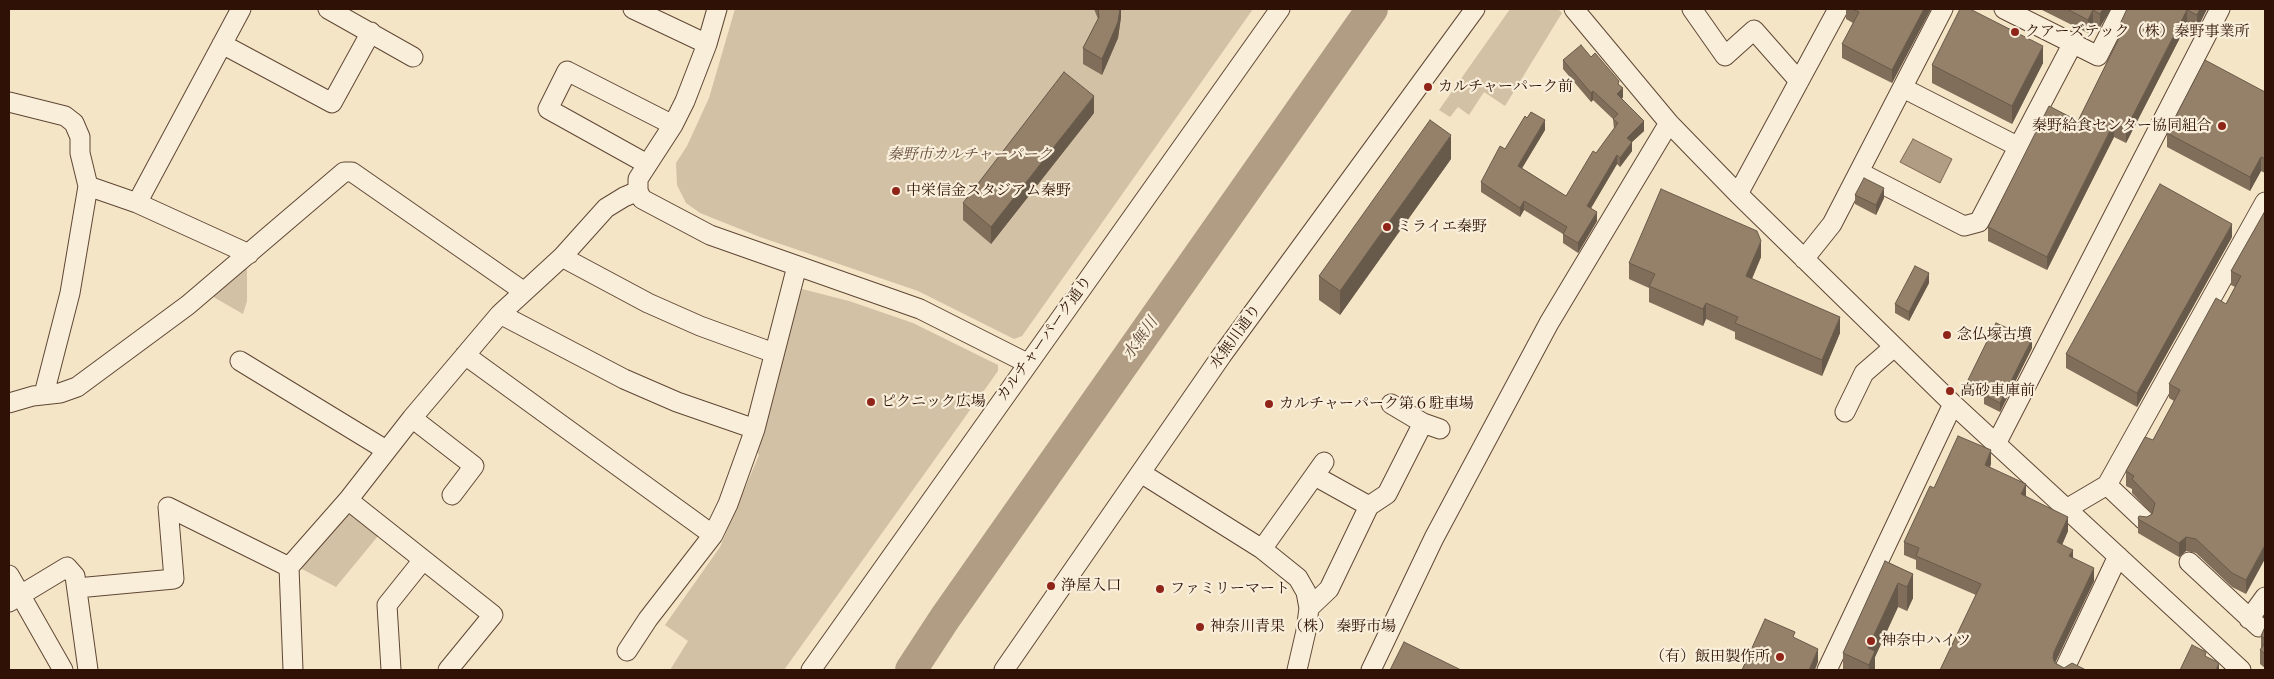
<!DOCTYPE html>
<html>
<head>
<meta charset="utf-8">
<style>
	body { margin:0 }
	#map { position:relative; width:2274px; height:679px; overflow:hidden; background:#f4e5c6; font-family:"Libre Bodoni",serif }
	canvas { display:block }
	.frame { position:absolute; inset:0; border:10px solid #2f1205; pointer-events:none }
</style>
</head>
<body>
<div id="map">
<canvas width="2274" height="679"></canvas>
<div class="frame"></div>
</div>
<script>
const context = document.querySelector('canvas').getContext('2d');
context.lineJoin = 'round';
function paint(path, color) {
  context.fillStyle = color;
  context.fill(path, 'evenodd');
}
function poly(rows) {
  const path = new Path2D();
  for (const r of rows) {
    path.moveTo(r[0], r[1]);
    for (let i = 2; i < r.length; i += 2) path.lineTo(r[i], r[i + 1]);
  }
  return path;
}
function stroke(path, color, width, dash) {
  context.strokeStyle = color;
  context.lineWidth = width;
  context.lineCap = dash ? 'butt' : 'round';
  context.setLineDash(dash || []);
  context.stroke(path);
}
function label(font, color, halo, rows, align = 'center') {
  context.font = font + ' "Libre Bodoni","Noto Serif JP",serif';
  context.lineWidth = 4.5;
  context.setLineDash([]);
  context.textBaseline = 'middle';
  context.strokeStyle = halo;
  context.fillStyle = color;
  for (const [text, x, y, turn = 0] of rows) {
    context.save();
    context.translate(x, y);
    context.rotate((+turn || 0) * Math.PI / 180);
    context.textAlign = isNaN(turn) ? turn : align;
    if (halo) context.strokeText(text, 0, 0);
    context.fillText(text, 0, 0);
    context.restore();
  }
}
paint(poly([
	[735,9,1253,9,1022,336,1014,339,918,291,760,237,700,213,686,203,677,185,676,163,687,146,709,98],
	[1510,9,1558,9,1562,13,1505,106,1484,92,1469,115,1458,107,1450,117,1439,110],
	[247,266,247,301,243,314,210,295],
	[802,289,849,301,913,323,998,365,998,371,784,670,670,670,688,641,665,625,720,547,759,455,756,451,799,294,801,294],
	[343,515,351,515,378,536,336,587,300,568]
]), '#d3c1a5');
const water = poly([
	[1913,139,1952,159,1940,183,1900,162,1913,139]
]);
paint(water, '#b19d84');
stroke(water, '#7d6551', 1);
stroke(poly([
	[911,670,945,618,1372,9]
]), '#b19d84', 32);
const minor = poly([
	[328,9,413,57],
	[633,9,707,44],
	[717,9,707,44,685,101,673,125,638,179,638,191,642,199,710,235,920,309,1027,363],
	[1574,9,1669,123,1738,194,1953,404,2241,670],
	[1692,9,1725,56,1754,30,1799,81],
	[2004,9,2098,56,2122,9],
	[222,44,332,103,371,32],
	[1903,88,2019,147],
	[9,102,65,116,74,123,80,137,80,153,88,186,70,293,44,394],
	[647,164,548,109,567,71,673,125],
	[1859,172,1964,226,1979,222,2073,43],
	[88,186,137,203,249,254],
	[1738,194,1838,9],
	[137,203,241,9],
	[562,257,648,303,700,326,774,353],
	[1804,259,1832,224,1943,9],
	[500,314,624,379,677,402,755,429],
	[465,355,713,535,728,504,755,429,797,266],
	[240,361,386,450],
	[9,403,33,396,60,393,77,387,188,305,344,172,352,172,523,291],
	[1391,404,1423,423,1440,429],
	[1845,412,1864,373,1894,347],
	[412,418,474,466,452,495],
	[1996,444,2220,9],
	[1141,473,1262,549,1298,578,1306,592,1309,608,1306,631,1297,670],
	[1315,476,1369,506],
	[2107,485,2265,202],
	[348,500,493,615,448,670],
	[2068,508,2107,485,2144,520],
	[1262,549,1324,462],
	[2189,562,2259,627],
	[9,575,63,670],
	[77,588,174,579,168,507,289,567],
	[9,602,67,567,75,576,88,670],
	[1309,608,1329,589,1369,506,1387,494,1423,423],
	[2249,619,2265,597],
	[627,651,648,619,713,535],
	[293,670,289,567,348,500,412,418,500,314,562,257,606,208,624,197,638,191],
	[391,670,387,605,423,560],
	[811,670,1280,9],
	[1004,670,1222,355,1475,9],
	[1371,670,1434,538,1549,323,1669,123],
	[1827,670,1953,404],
	[2064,670,2118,556]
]);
stroke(minor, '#604735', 21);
stroke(minor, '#f8eeda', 19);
paint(poly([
	[1094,9,1121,9,1121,17,1118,38,1102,75,1083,64,1083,48,1098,19],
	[1846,9,1931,9,1892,83,1842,58,1842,44,1853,23,1846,19],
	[2040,9,2111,9,2100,27,2093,24,2088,33],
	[2127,9,2207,9,2197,29,2187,24,2126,143,2114,137,2047,270,1988,241,1988,227,2078,121,2120,36,2120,24],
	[1591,57,1619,85,1623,97,1622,99,1644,131,1632,142,1632,151,1620,167,1617,164,1591,208,1597,221,1578,253,1563,243,1563,234,1524,210,1520,217,1481,192,1481,182,1505,149,1545,130,1522,168,1566,196,1614,129,1613,119,1593,100,1591,102,1563,69,1563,60],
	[2043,63,2012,124,1932,83,1932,65],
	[2265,92,2265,173,2261,171,2250,191,2167,147,2167,133],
	[1094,113,991,244,963,220,963,203],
	[1451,159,1340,315,1319,300,1319,276],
	[1855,195,1884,198,1876,215,1855,204],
	[2265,211,2246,594,2232,587,2196,553,2186,551,2179,557,2138,533,2138,519,2147,517,2152,514,2132,493,2132,489,2126,486,2126,471,2153,440,2174,401,2169,398,2169,384,2226,304,2235,287,2231,285,2231,271],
	[2232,237,2137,407,2066,368,2066,354],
	[1761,257,1752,279,1840,333,1822,376,1735,339,1735,332,1706,319,1703,326,1649,302,1649,288,1629,279,1629,263],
	[1929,283,1909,321,1895,313,1895,304],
	[2032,348,2000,412,1984,404,1984,397,1968,389,1968,380],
	[1991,464,1990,467,2068,531,2062,545,2094,581,2055,663,2064,668,2086,670,1940,670,1976,595,1916,569,1916,560,1904,555,1904,542,1934,488],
	[1885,561,1913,574,1913,598,1907,611,1898,607,1875,657,1875,670,1843,670,1843,653],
	[2265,627,2265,668,2260,664,2260,650,2261,648,2261,636]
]), '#806e5a');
paint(poly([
	[1120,9,1121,9,1121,17,1118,38,1102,75,1102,59],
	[1924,9,1931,9,1892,83,1892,70],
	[2103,9,2111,9,2100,27,2100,14],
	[2200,9,2207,9,2197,29,2197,15],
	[2093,10,2093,24,2088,33,2088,20],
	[2187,10,2187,24,2126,143,2126,129],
	[2043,46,2043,63,2012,124,2012,106],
	[1623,88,1623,97,1617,103,1617,94],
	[1593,91,1593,100,1591,102,1591,93],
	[1094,96,1094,113,991,244,991,227],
	[1545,120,1545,130,1518,175,1518,166],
	[1644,121,1644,131,1632,142,1632,151,1620,167,1620,158,1627,138],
	[2114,123,2114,137,2047,270,2047,257],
	[1451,135,1451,159,1340,315,1340,291],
	[1617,155,1617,164,1587,215,1587,206],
	[2261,157,2261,171,2250,191,2250,177],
	[1884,188,1884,198,1876,215,1876,205],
	[1524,201,1524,210,1520,217,1520,208],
	[1597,212,1597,221,1578,253,1578,243],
	[2232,224,2232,237,2137,407,2137,393],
	[1761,241,1761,257,1746,292,1746,276],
	[1929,273,1929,283,1909,321,1909,312],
	[1706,303,1706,319,1703,326,1703,309],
	[1840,317,1840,333,1822,376,1822,360],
	[2032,339,2032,348,2000,412,2000,403],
	[1991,450,1991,464,1985,478,1985,465],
	[2026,484,2026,498,2021,494],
	[2068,517,2068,531,2057,556,2057,542],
	[2186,537,2186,551,2179,557,2179,543],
	[2265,545,2265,559,2246,594,2246,580],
	[2073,550,2073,563,2069,556],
	[2094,568,2094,581,2054,665,2053,658,2054,652],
	[1913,574,1913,598,1907,611,1907,587],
	[1898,583,1898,607,1875,657,1875,670,1869,670,1868,648],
	[1818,649,1818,662,1815,670,1809,670],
	[2219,663,2219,670,2216,670]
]), '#685a4a');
const building = poly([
	[1098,9,1120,9,1118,22,1102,59,1083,48,1099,17,1098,9],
	[1852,9,1924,9,1892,70,1842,44,1859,12,1852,9],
	[1960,9,1970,9,2043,46,2012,106,1932,65,1960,9],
	[2067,9,2103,9,2100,14,2093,10,2088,20,2067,9],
	[2127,9,2200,9,2197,15,2187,10,2126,129,2114,123,2047,257,1988,227,2049,106,2078,121,2125,26,2120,24,2127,9],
	[1581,45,1591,57,1595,53,1619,81,1618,84,1623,88,1617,94,1644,121,1627,138,1632,142,1620,158,1617,155,1587,206,1597,212,1578,243,1563,234,1567,227,1524,201,1520,208,1481,182,1500,146,1505,149,1525,116,1527,118,1531,112,1545,120,1518,166,1566,196,1593,151,1596,153,1618,123,1613,119,1618,114,1593,91,1591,93,1563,60,1581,45],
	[2205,60,2265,92,2265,159,2261,157,2250,177,2167,133,2205,60],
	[1064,72,1094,96,991,227,963,203,1064,72],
	[1430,120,1451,135,1340,291,1319,276,1430,120],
	[1864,178,1884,188,1876,205,1855,195,1864,178],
	[2160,184,2232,224,2137,393,2066,354,2160,184],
	[1661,189,1757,231,1761,241,1746,276,1840,317,1822,360,1735,323,1738,317,1706,303,1703,309,1649,286,1655,274,1629,263,1661,189],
	[2265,211,2265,545,2246,580,2232,573,2196,539,2186,537,2179,543,2138,519,2139,516,2147,517,2152,514,2155,503,2132,479,2134,476,2126,471,2145,437,2153,440,2180,390,2169,384,2216,298,2226,304,2241,276,2231,271,2265,211],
	[1915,266,1929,273,1909,312,1895,304,1915,266],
	[1996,323,2032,339,2000,403,1984,395,1987,389,1968,380,1996,323],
	[1958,436,1991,450,1985,465,2026,484,2021,494,2068,517,2057,542,2073,550,2069,556,2094,568,2054,652,2053,658,2055,663,2064,668,2072,663,2086,670,1940,670,1981,584,1916,556,1919,548,1904,542,1930,486,1934,488,1958,436],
	[1885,561,1913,574,1907,587,1898,583,1868,648,1875,651,1869,665,1843,653,1885,561],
	[1765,619,1795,632,1793,637,1818,649,1809,670,1742,670,1765,619],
	[2265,627,2265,639,2261,636,2265,627],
	[1404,642,1461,670,1390,670,1404,642],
	[2265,643,2265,654,2260,650,2265,643],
	[2192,645,2206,652,2205,656,2219,663,2216,670,2180,670,2192,645]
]);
paint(building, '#958069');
stroke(building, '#685a4a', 1);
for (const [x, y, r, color] of [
	[2015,32,5,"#8f2418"],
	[1428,87,5,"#8f2418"],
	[2222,126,5,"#8f2418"],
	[896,191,5,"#8f2418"],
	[1387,227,5,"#8f2418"],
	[1947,335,5,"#8f2418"],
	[1950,391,5,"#8f2418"],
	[871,402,5,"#8f2418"],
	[1269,404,5,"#8f2418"],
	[1051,586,5,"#8f2418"],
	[1160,589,5,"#8f2418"],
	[1200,627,5,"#8f2418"],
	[1871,641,5,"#8f2418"],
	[1780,657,5,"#8f2418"]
]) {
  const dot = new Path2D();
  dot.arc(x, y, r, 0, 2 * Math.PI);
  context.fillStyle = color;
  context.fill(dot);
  stroke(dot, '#f8eeda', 2);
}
label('15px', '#2f1205', '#f8eeda', [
	["クアーズテック（株）秦野事業所",2025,32],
	["カルチャーパーク前",1438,87],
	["秦野給食センター協同組合",2212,126,"right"],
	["中栄信金スタジアム秦野",906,191],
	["ミライエ秦野",1397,227],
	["念仏塚古墳",1957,335],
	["高砂車庫前",1960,391],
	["ピクニック広場",881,402],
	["カルチャーパーク第６駐車場",1279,404],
	["浄屋入口",1061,586],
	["ファミリーマート",1170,589],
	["神奈川青果 （株） 秦野市場",1210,627],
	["神奈中ハイツ",1881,641],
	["（有）飯田製作所",1770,657,"right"]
], 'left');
label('italic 15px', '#684f3d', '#f8eeda', [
	["秦野市カルチャーパーク",970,155]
]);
label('15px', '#2f1205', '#f8eeda', [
	["水無川通り",1236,337,-54],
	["カルチャーパーク通り",1045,339,-54]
]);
label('italic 16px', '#634a38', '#f8eeda', [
	["水無川",1141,339,-55]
]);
</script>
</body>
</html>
